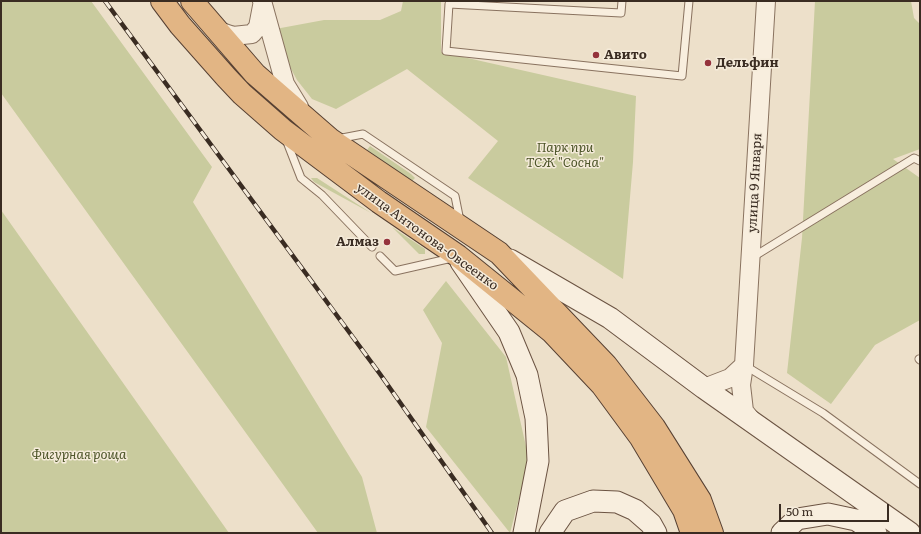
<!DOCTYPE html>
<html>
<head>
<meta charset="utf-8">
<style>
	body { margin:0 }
	#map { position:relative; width:921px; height:534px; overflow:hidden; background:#ede0ca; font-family:Literata,serif }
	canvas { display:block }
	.frame { position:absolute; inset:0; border:2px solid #3a2c22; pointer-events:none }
	.scale { position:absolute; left:779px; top:504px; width:110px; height:18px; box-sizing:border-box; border:2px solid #3a2c22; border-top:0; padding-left:5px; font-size:12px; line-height:14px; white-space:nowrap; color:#3a2c22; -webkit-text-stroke:3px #f5ebda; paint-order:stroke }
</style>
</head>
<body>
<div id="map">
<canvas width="921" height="534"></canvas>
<div class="frame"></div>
<div class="scale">50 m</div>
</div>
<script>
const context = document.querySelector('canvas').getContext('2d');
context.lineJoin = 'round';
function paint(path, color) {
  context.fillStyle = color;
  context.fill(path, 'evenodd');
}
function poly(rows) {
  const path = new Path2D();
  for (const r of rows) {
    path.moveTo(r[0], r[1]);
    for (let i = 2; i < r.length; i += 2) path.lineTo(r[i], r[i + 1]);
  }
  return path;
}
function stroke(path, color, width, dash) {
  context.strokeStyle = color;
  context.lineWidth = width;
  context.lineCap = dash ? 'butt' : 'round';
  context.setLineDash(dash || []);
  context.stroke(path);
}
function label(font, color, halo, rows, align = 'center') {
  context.font = font + ' Literata,serif';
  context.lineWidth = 3;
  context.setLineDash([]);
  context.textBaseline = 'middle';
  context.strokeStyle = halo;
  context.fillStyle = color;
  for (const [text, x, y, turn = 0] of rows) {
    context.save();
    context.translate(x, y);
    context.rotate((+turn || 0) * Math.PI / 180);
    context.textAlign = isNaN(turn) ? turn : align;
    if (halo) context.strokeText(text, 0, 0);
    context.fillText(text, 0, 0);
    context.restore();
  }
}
paint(poly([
	[1,1,91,1,212,167,193,202,362,477,377,533,318,533,1,93],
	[403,1,441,1,441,52,636,96,633,162,623,279,468,178,498,141,407,69,336,109,312,99,297,80,270,30,324,20,380,20,401,11],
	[815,1,911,1,914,18,920,24,920,149,893,159,920,178,920,320,875,345,831,404,787,373,802,238],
	[370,146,411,174,415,178,412,181,367,150],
	[311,178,317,178,371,213,314,182],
	[1,210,229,533,1,533],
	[392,227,425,249,425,254,419,254],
	[446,281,506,357,529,460,510,533,426,427,442,343,423,310]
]), '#c9cb9e');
const service = poly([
	[622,1,621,13,449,4,446,51,682,76,689,1],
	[337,139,363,134,455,196,460,221],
	[287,142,301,178,322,195,372,247],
	[380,256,395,271,452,258],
	[753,257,914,158,920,161],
	[919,359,920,360],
	[744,365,823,413,920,484]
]);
const tertiary = poly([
	[262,1,285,84,299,107],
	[216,30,233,36,252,34,258,27,262,6],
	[704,388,730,378,744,365],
	[753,422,744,411,741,385,744,365,766,1]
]);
const secondary = poly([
	[510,260,610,318,704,388,910,533],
	[461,262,509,332,527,375,536,418,538,461,524,533],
	[550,533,565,511,593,501,617,502,635,510,651,524,656,533],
	[782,533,797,519,828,514,856,520,876,533]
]);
const trunk = poly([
	[162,1,180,25,226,77,242,94,283,130,379,202,458,256,552,332,602,385,641,438,684,510,692,533],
	[192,1,255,74,331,140,499,253,606,365,654,427,700,500,712,533]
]);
stroke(service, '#89725f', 9);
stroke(tertiary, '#89725f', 20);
stroke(secondary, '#6b5342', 23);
stroke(trunk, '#574133', 24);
stroke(service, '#f8eede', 7);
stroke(tertiary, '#f8eede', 18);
stroke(secondary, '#f8eede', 21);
stroke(trunk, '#e2b584', 22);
const rail = poly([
	[105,1,380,374,492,533]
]);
stroke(rail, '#3a2c22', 4.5);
stroke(rail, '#f5ebda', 3, [9]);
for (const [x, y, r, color] of [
	[596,55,4,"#95333c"],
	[708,63,4,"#95333c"],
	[387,242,4,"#95333c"]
]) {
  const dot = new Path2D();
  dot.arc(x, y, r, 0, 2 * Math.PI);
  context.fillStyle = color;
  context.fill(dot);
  stroke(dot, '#f5ebda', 1.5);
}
label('bold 13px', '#3a2c22', '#f5ebda', [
	["Авито",604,55],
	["Дельфин",716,63],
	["Алмаз",379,242,"right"]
], 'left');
label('italic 13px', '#4e562a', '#f5ebda', [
	["Парк при",565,148],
	["ТСЖ \"Сосна\"",565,163],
	["Фигурная роща",79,455]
]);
label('13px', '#3a2c22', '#f5ebda', [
	["улица 9 Января",755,183,-87],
	["улица Антонова-Овсеенко",427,237,36]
]);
</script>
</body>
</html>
